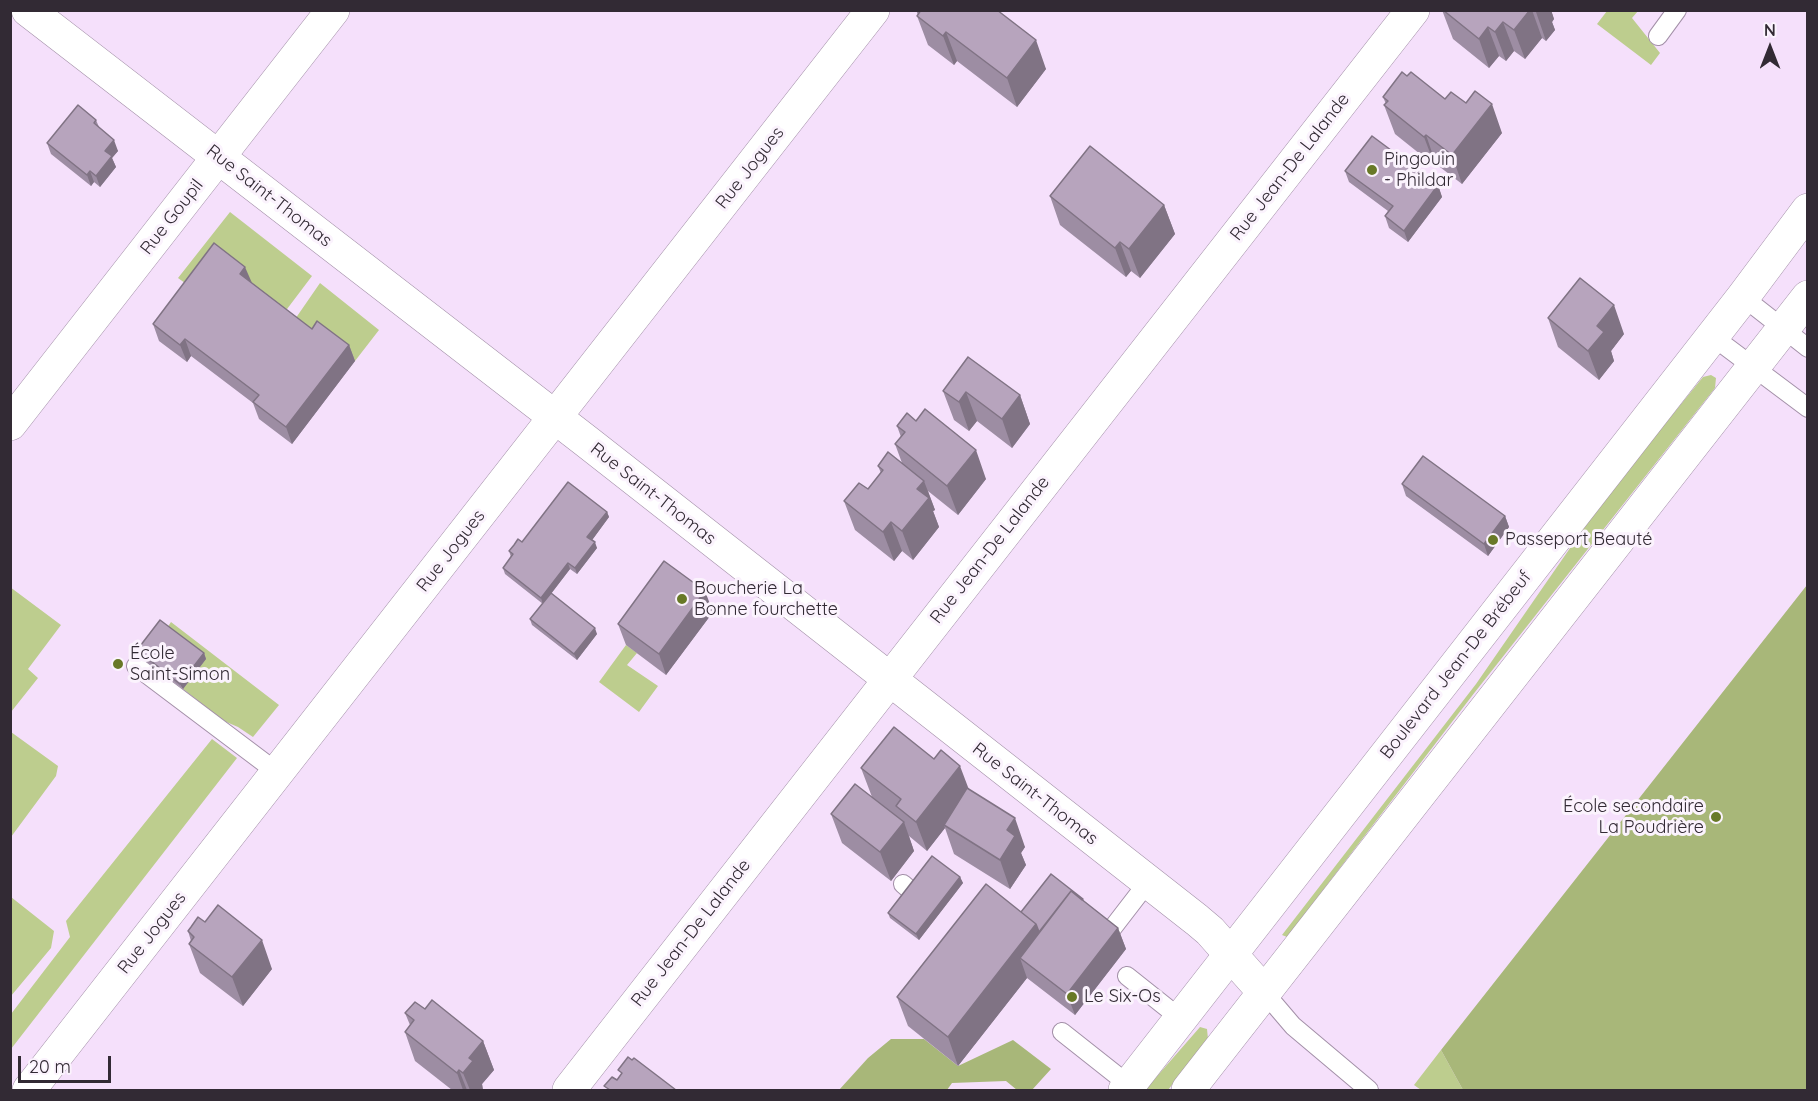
<!DOCTYPE html>
<html>
<head>
<meta charset="utf-8">
<style>
	body { margin:0 }
	#map { position:relative; width:1818px; height:1101px; overflow:hidden; background:#f5e0fb; font-family:Quicksand,sans-serif }
	canvas { display:block }
	.frame { position:absolute; inset:0; border:12px solid #322a34; pointer-events:none }
	.north { position:absolute; left:1740px; top:18px; width:60px; height:60px; -webkit-text-stroke:4px #fbf3fd; paint-order:stroke; rotate:0deg; font-size:16px; font-weight:700; line-height:24px; text-align:center; color:#322a34 }
	.north::after { content:''; display:block; margin:auto; width:21px; height:27px; background:#322a34; clip-path:polygon(50% 0,100% 100%,50% 72%,0 100%) }
	.scale { position:absolute; left:18px; top:1056px; width:93px; height:27px; box-sizing:border-box; border:3px solid #322a34; border-top:0; padding-left:8px; font-size:18px; line-height:21px; white-space:nowrap; color:#322a34; -webkit-text-stroke:4px #fbf3fd; paint-order:stroke }
</style>
</head>
<body>
<div id="map">
<canvas width="1818" height="1101"></canvas>
<div class="frame"></div>
<div class="north">N</div>
<div class="scale">20 m</div>
</div>
<script>
const context = document.querySelector('canvas').getContext('2d');
context.lineJoin = 'round';
function paint(path, color) {
  context.fillStyle = color;
  context.fill(path, 'evenodd');
}
function poly(rows) {
  const path = new Path2D();
  for (const r of rows) {
    path.moveTo(r[0], r[1]);
    for (let i = 2; i < r.length; i += 2) path.lineTo(r[i], r[i + 1]);
  }
  return path;
}
function stroke(path, color, width, dash) {
  context.strokeStyle = color;
  context.lineWidth = width;
  context.lineCap = dash ? 'butt' : 'round';
  context.setLineDash(dash || []);
  context.stroke(path);
}
function label(font, color, halo, rows, align = 'center') {
  context.font = font + ' Quicksand,sans-serif';
  context.lineWidth = 6;
  context.setLineDash([]);
  context.textBaseline = 'middle';
  context.strokeStyle = halo;
  context.fillStyle = color;
  for (const [text, x, y, turn = 0] of rows) {
    context.save();
    context.translate(x, y);
    context.rotate((+turn || 0) * Math.PI / 180);
    context.textAlign = isNaN(turn) ? turn : align;
    if (halo) context.strokeText(text, 0, 0);
    context.fillText(text, 0, 0);
    context.restore();
  }
}
paint(poly([
	[1607,11,1638,11,1632,18,1660,53,1651,65,1597,24],
	[230,212,312,276,281,317,196,291,178,278],
	[320,283,379,330,355,361,291,325],
	[1711,375,1716,378,1715,388,1475,692,1287,937,1282,935,1476,684,1604,499,1703,377],
	[10,587,61,625,28,669,38,678,11,712],
	[171,622,279,705,253,737,238,727,224,721,183,689,167,628],
	[626,645,637,653,627,665,658,686,639,712,599,682],
	[11,732,58,766,56,776,11,837],
	[212,739,237,758,11,1049,11,1014,70,937,66,921],
	[11,897,54,931,51,948,11,996],
	[1200,1027,1207,1029,1208,1039,1168,1090,1145,1090],
	[1441,1050,1463,1090,1421,1090,1414,1085]
]), '#bdcd8e');
paint(poly([
	[1807,585,1807,1090,1463,1090,1441,1050],
	[891,1039,924,1039,958,1066,1013,1040,1051,1069,1032,1090,1017,1090,1006,1081,952,1083,947,1090,839,1090,868,1058]
]), '#a8b779');
const service = poly([
	[1658,36,1677,10],
	[1743,297,1808,348],
	[1712,336,1808,408],
	[136,666,278,773],
	[903,884,911,891],
	[1111,930,1148,882],
	[1127,976,1181,1019],
	[1264,992,1293,1026,1369,1090],
	[1062,1032,1129,1085]
]);
const minor = poly([
	[28,10,586,441,1197,920,1210,931,1264,992],
	[10,424,333,10],
	[29,1090,873,10],
	[569,1090,1413,10]
]);
const secondary = poly([
	[1125,1090,1743,297,1808,210],
	[1188,1090,1808,297]
]);
stroke(service, '#a390a8', 20);
stroke(minor, '#a390a8', 34);
stroke(secondary, '#a390a8', 34);
stroke(service, '#fff', 18);
stroke(minor, '#fff', 33);
stroke(secondary, '#fff', 33);
paint(poly([
	[916,10,997,10,1046,69,1017,107,957,61,954,65,928,45,917,16,918,15],
	[1442,10,1551,10,1554,19,1552,22,1555,30,1546,41,1542,38,1525,59,1514,51,1506,61,1499,56,1489,68,1453,39],
	[1407,76,1502,133,1462,184,1436,164,1435,166,1395,134,1384,105,1386,104,1383,97],
	[96,120,99,127,118,151,112,158,116,167,100,187,94,182,91,186,51,154,47,143],
	[1345,171,1438,185,1442,197,1408,242,1389,228,1385,216,1388,211,1349,182],
	[1050,196,1164,205,1175,234,1140,278,1131,271,1126,277,1060,225],
	[252,283,312,329,349,345,355,361,292,444,259,419,253,403,191,356,187,362,159,341,153,324],
	[1548,318,1624,334,1611,351,1614,361,1599,380,1558,347],
	[943,391,1020,395,1030,424,1012,448,977,421,969,431,954,420],
	[897,426,986,479,958,515,928,491,935,510,933,511,939,527,913,560,902,551,894,561,855,530,844,501,868,489,881,473,878,466,902,463,895,444,901,437],
	[1402,484,1505,516,1509,527,1488,556,1406,496],
	[607,512,609,517,592,540,597,548,577,574,570,569,551,594,597,634,577,660,532,625,530,619,543,604,505,574,503,568,511,557,509,551],
	[713,612,666,675,626,645,618,624],
	[137,650,204,653,206,659,183,689,139,656],
	[861,768,969,789,1025,847,1021,853,1026,865,1010,889,954,854,945,828,927,851,909,836,914,851,891,881,842,843,831,814,872,797],
	[960,877,963,883,919,940,890,918,888,913],
	[1083,899,1084,901,1118,928,1126,949,1075,1015,1027,978,958,1066,908,1026,897,997,1021,912],
	[188,931,272,969,243,1006,200,973,189,944,191,941],
	[405,1013,483,1041,494,1070,482,1084,483,1090,452,1090,415,1061,405,1032,410,1025]
]), '#9d8da3');
paint(poly([
	[1530,10,1532,10,1542,38,1525,59,1514,30],
	[1537,10,1551,10,1554,19,1552,22,1555,30,1546,41,1536,12],
	[1503,22,1514,51,1506,61,1495,32],
	[1488,27,1499,56,1489,68,1479,39],
	[946,32,957,61,954,65,943,36],
	[1036,40,1046,69,1017,107,1007,78],
	[1492,104,1502,133,1462,184,1452,155],
	[1426,135,1436,164,1435,166,1424,137],
	[114,140,118,151,112,158,116,167,100,187,96,176,105,151],
	[90,171,94,182,91,186,87,175],
	[1438,185,1442,197,1408,242,1404,231],
	[1164,205,1175,234,1140,278,1129,249],
	[1120,242,1131,271,1126,277,1115,248],
	[245,267,252,283,240,274],
	[1614,305,1624,334,1611,351,1614,361,1599,380,1588,351,1597,326],
	[185,339,191,356,187,362,180,345],
	[349,345,355,361,292,444,286,427],
	[966,392,977,421,969,431,959,402],
	[1020,395,1030,424,1012,448,1002,419],
	[976,450,986,479,958,515,947,486],
	[924,481,935,510,933,511,939,527,913,560,902,531,917,489],
	[607,512,609,517,590,543,587,537],
	[1505,516,1509,527,1488,556,1484,544],
	[891,522,902,551,894,561,883,532],
	[595,542,597,548,577,574,575,568],
	[568,563,570,569,543,604,541,598],
	[705,591,713,612,666,675,659,654],
	[595,628,597,634,577,660,574,654],
	[204,653,206,659,183,689,180,684],
	[960,766,971,795,944,825,945,828,927,851,916,822],
	[1015,818,1025,847,1021,853,1026,865,1010,889,1000,860,1007,830],
	[904,822,914,851,891,881,880,852],
	[960,877,963,883,919,940,916,934],
	[1036,924,1047,953,1020,958,1027,978,958,1066,948,1037],
	[1118,928,1126,949,1075,1015,1067,994],
	[262,940,272,969,243,1006,232,977],
	[483,1041,494,1070,482,1084,483,1090,470,1090,463,1073,469,1058],
	[459,1070,467,1090,463,1090,457,1073]
]), '#807384');
const building = poly([
	[921,10,997,10,1036,40,1007,78,946,32,943,36,917,16,921,10],
	[1443,10,1530,10,1514,30,1503,22,1495,32,1488,27,1479,39,1443,10],
	[1402,72,1407,76,1411,72,1445,99,1451,92,1466,103,1475,91,1492,104,1452,155,1426,135,1424,137,1384,105,1388,101,1383,97,1402,72],
	[78,105,96,120,94,123,114,140,105,151,112,156,96,176,90,171,87,175,47,143,78,105],
	[1372,136,1438,185,1404,231,1385,216,1393,206,1345,171,1372,136],
	[1090,146,1164,205,1129,249,1120,242,1115,248,1050,196,1090,146],
	[214,243,245,267,240,274,312,329,317,321,349,345,286,427,253,402,259,395,185,339,180,345,153,324,214,243],
	[1580,278,1614,305,1597,326,1604,332,1588,351,1548,318,1580,278],
	[968,357,1020,395,1002,419,966,392,959,402,943,391,968,357],
	[925,409,976,450,947,486,895,444,905,432,897,426,907,413,916,421,925,409],
	[888,452,924,481,917,489,929,498,902,531,891,522,883,532,844,501,859,483,868,489,883,470,878,466,888,452],
	[1423,456,1505,516,1484,544,1402,484,1423,456],
	[568,482,607,512,587,537,595,542,575,568,568,563,541,598,503,568,513,554,509,551,514,545,518,539,522,542,568,482],
	[664,561,705,591,659,654,618,624,664,561],
	[551,593,595,628,574,654,530,619,551,593],
	[160,620,204,653,180,684,137,650,160,620],
	[894,727,934,759,941,750,960,766,916,822,896,806,901,799,861,768,894,727],
	[855,784,904,822,880,852,831,814,855,784],
	[967,788,1015,818,1007,830,1015,836,1000,860,944,825,967,788],
	[932,856,960,877,916,934,888,913,932,856],
	[1051,874,1083,899,1082,900,1071,891,1039,932,1036,924,1021,912,1051,874],
	[986,884,1036,924,948,1037,897,997,986,884],
	[1071,891,1118,928,1067,994,1020,958,1071,891],
	[218,905,262,940,232,977,189,944,194,937,188,931,191,927,198,917,205,922,218,905],
	[432,1000,483,1041,469,1058,473,1061,463,1073,459,1070,457,1073,405,1032,414,1020,405,1013,415,1002,425,1009,432,1000],
	[628,1057,632,1060,634,1058,676,1090,610,1090,604,1086,612,1077,617,1080,622,1073,618,1070,628,1057]
]);
paint(building, '#b7a4bd');
stroke(building, '#807384', 1.5);
for (const [x, y, r, color] of [
	[1372,170,6,"#687927"],
	[1493,540,6,"#687927"],
	[682,599,6,"#687927"],
	[118,664,6,"#687927"],
	[1716,817,6,"#687927"],
	[1072,997,6,"#687927"]
]) {
  const dot = new Path2D();
  dot.arc(x, y, r, 0, 2 * Math.PI);
  context.fillStyle = color;
  context.fill(dot);
  stroke(dot, '#fbf3fd', 2);
}
label('18px', '#322a34', '#fbf3fd', [
	["Pingouin",1384,160],
	["- Phildar",1384,181],
	["Passeport Beauté",1505,540],
	["Boucherie La",694,589],
	["Bonne fourchette",694,610],
	["École",130,654],
	["Saint-Simon",130,675],
	["École secondaire",1704,807,"right"],
	["La Poudrière",1704,828,"right"],
	["Le Six-Os",1084,997]
], 'left');
label('18px', '#322a34', '#fbf3fd', [
	["Rue Jean-De Lalande",1290,167,-52],
	["Rue Jogues",750,168,-52],
	["Rue Saint-Thomas",269,196,38],
	["Rue Goupil",172,217,-52],
	["Rue Saint-Thomas",653,494,38],
	["Rue Jean-De Lalande",990,550,-52],
	["Rue Jogues",451,551,-52],
	["Boulevard Jean-De Brébeuf",1456,665,-52],
	["Rue Saint-Thomas",1035,794,38],
	["Rue Jogues",152,933,-52],
	["Rue Jean-De Lalande",691,933,-52]
]);
</script>
</body>
</html>
